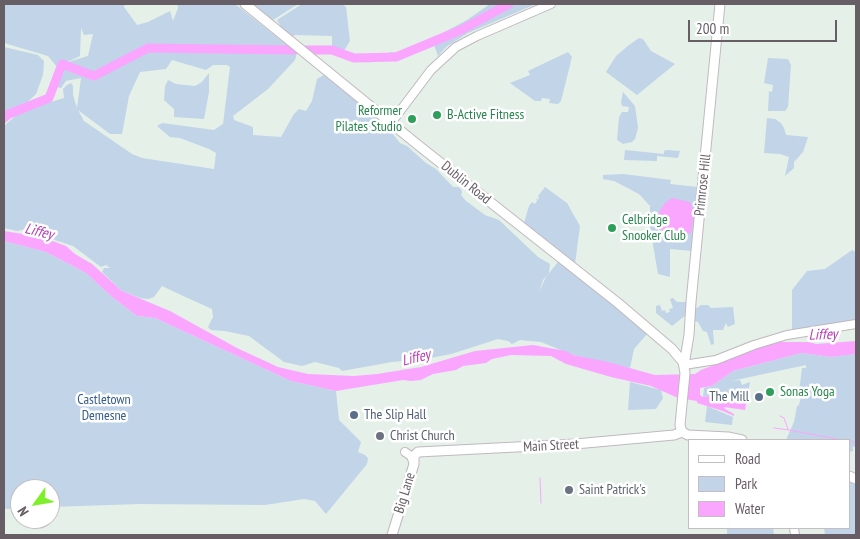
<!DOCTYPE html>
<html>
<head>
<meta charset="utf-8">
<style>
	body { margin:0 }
	#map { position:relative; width:860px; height:539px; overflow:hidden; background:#e5f0e8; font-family:"PT Sans Narrow",sans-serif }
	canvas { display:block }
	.frame { position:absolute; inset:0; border:5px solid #665d65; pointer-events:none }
	.legend { position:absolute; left:688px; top:439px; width:162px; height:90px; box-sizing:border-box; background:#fff; border:1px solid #c2bec1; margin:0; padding:6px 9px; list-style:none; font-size:15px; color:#665d65 }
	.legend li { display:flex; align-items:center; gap:10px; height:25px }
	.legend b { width:25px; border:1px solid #c2bec1 }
	.north { position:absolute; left:10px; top:479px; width:50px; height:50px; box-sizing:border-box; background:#fff; border:1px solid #c2bec1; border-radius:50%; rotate:238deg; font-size:14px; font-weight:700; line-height:20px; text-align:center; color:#665d65 }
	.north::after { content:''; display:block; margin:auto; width:18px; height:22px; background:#7df02b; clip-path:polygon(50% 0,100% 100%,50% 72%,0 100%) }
	.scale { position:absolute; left:688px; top:20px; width:149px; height:22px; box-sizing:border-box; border:2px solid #665d65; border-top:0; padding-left:6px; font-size:15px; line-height:18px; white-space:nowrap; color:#665d65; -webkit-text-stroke:4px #fff; paint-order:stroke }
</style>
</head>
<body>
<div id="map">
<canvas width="860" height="539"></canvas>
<div class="frame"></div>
<ul class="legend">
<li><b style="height:6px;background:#fff"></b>Road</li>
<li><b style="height:14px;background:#c1d4e8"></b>Park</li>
<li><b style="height:14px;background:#faa6ff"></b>Water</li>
</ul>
<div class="north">N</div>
<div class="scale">200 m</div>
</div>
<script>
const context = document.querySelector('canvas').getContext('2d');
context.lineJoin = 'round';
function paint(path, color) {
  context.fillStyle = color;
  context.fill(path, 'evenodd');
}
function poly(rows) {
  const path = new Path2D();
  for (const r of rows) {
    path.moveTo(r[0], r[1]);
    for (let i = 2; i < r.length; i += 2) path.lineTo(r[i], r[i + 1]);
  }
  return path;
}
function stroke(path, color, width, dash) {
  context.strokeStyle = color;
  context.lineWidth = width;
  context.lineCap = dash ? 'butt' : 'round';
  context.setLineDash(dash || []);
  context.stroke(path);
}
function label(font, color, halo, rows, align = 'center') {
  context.font = font + ' "PT Sans Narrow",sans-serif';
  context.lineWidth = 5;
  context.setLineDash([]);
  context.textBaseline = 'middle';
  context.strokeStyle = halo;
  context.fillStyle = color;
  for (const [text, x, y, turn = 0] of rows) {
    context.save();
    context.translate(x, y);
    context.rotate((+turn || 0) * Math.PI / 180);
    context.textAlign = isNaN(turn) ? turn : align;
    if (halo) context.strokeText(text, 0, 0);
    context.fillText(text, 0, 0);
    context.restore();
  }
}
paint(poly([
	[4,4,125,4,124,7,137,25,148,22,170,11,173,21,178,8,177,4,235,4,297,53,295,60,268,89,233,116,234,120,253,127,253,135,281,137,294,114,299,109,306,111,312,101,317,79,324,75,385,124,400,143,407,146,426,163,436,169,453,187,458,187,461,189,462,192,461,195,466,201,485,215,499,220,538,257,550,264,549,273,543,280,539,292,546,277,558,262,614,304,648,333,634,349,630,368,573,355,541,342,520,340,512,344,508,341,498,339,451,354,425,359,392,362,342,371,339,368,315,362,302,366,284,362,249,336,225,331,211,330,208,327,213,317,212,309,181,295,162,286,154,297,148,299,140,298,122,291,102,272,104,268,110,268,106,265,101,267,73,246,55,240,34,230,26,229,17,231,4,228,4,126,22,110,39,102,51,102,64,98,63,89,67,85,71,83,73,86,73,95,77,108,81,78,66,81,61,88,57,87,58,69,71,61,88,56,93,34,84,35,81,28,80,56,57,67,48,56,4,43],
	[172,60,206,70,213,65,227,65,230,67,223,124,214,130,162,123,157,126,170,137,180,138,209,149,216,153,214,169,142,158,132,154,84,121,78,110,110,134,122,134,129,96,140,72,166,69],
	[252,4,298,4,273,20],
	[302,4,343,4,346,7,350,41,342,54,332,51,332,36,295,35,292,37,281,27,277,20],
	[490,4,536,4,468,33,446,47,438,56,434,45,411,54,366,63,390,52,398,53,426,42,467,20],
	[639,38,643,39,651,51,675,64,637,95,606,72,616,56,629,45],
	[4,47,38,55,44,61,43,75,36,94,4,124],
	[568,52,572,57,561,101,558,104,549,103,550,99,542,98,541,101,535,101,510,83,530,75,528,71],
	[768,58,788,59,791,65,788,107,785,111,768,111,769,91,772,92,773,85,764,83],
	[209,73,209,92,204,119,174,117,174,109,164,100,165,86,168,80,176,84,195,86,202,82],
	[623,92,635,106,638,128,635,139,632,142,623,144,617,140,619,117,622,112,628,112,629,107,622,106,621,102],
	[767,118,775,119,781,123,784,128,786,135,808,137,803,152,794,162,794,168,785,176,789,157,780,154,764,153],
	[625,150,664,154,664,151,667,150,680,151,678,158,657,156,657,161,624,160],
	[623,174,671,180,670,184,698,187,692,251,670,249,670,277,658,274,650,227,650,206,639,194,614,181,603,179,603,175],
	[545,187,567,203,580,226,575,264,524,223,529,206,532,202,535,204,537,201,536,198,538,200,539,197,538,196],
	[4,241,46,252,86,273,112,297,137,316,155,318,291,381,336,391,339,420,361,442,358,452,365,455,368,458,367,464,326,514,315,501,304,499,265,505,140,504,50,507,50,489,20,489,20,509,4,509],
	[852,250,856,252,856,321,792,332,792,290,807,271,825,269],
	[673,298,677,302,687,302,686,315,672,326,656,313,656,306,660,305,662,311,665,310,666,313,670,312,669,309,673,308,670,299],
	[701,305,708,305,711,308,733,307,735,324,728,327,726,323,723,330,713,330,714,344,711,345,707,332,703,331,698,322,692,320,693,308,697,308],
	[801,353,832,357,856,354,856,448,853,446,853,451,849,452,849,440,786,440,794,422,797,406,799,405,802,393,799,392,802,368,806,368,806,365,731,381,740,380,742,385,750,382,747,398,726,400,710,396,703,397,704,388,712,386,733,371],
	[630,382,661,390,663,398,656,409,628,410],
	[707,406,733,417,732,425,705,422],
	[849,480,856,483,856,535,825,535,824,528,849,528],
	[727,528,773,528,774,535,727,535]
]), '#c1d4e8');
paint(poly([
	[672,198,690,202,694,211,691,233,671,237,661,234,659,212,665,203],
	[4,231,42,237,66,246,75,254,92,264,122,291,170,311,237,348,278,367,308,374,354,376,377,374,421,367,475,351,533,345,566,351,573,355,608,362,655,375,695,374,701,370,764,346,777,342,809,342,816,344,856,341,856,354,832,357,801,353,733,371,712,386,700,388,700,395,703,397,710,396,726,400,747,398,745,410,724,407,725,409,734,414,734,416,723,411,697,403,697,401,678,398,651,386,611,377,566,364,551,356,511,355,492,359,486,363,463,366,456,370,433,374,421,380,411,381,403,380,336,391,291,381,155,318,137,316,112,297,86,273,46,252,4,241]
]), '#faa6ff');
stroke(poly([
	[780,416,784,418,788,429],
	[774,428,789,430,842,440],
	[849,441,856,443],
	[540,478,541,503]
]), '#faa6ff', 1);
stroke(poly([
	[306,50,332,50,354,58,396,57,461,30,509,4],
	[4,118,9,114,49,98,62,64,94,76,148,48,294,50]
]), '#faa6ff', 9);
const tertiary = poly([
	[391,123,431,70,456,47,477,36,551,4],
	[684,365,716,360,754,345,787,335,856,324],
	[405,452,411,456,414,464],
	[794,528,795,535]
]);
const secondary = poly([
	[245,4,418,145,618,303,672,349,683,362,685,373,680,425,682,432],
	[684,365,689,335,691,302,720,4],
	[682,432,688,435,728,437,742,440],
	[849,476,856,479],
	[392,535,414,464,414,456,418,452,575,444,674,435,682,432]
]);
stroke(tertiary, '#bfb7be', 10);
stroke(secondary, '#c1b8c0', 11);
stroke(tertiary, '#fff', 8);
stroke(secondary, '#fff', 9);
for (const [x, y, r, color] of [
	[437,115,5,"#2e9e5b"],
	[412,119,5,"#2e9e5b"],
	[612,228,5,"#2e9e5b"],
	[770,392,5,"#2e9e5b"],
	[759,397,5,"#5c6f8a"],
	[354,415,5,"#5c6f8a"],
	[380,436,5,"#6b7280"],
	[569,490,5,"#6b7280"]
]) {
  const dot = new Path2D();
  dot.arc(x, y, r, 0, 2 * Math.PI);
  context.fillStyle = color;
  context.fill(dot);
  stroke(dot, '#fff', 2);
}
label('14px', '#27864d', '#fff', [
	["Reformer",402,111,"right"],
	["Pilates Studio",402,127,"right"],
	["B-Active Fitness",447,115],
	["Celbridge",622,220],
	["Snooker Club",622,236],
	["Sonas Yoga",780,392]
], 'left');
label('14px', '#665d65', '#fff', [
	["Dublin Road",466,183,39],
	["Primrose Hill",703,185,-84],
	["Main Street",551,446,-3],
	["Big Lane",405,493,-73]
]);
label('14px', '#4e5e75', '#fff', [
	["The Mill",749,397],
	["The Slip Hall",364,415,"left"]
], 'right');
label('14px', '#345c8e', '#fff', [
	["Castletown",104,400],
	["Demesne",104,416]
]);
label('14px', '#5b616d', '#fff', [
	["Christ Church",390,436],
	["Saint Patrick's",579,490]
], 'left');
label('italic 15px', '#b63eb3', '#fff', [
	["Liffey",39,232,14],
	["Liffey",823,335,-2],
	["Liffey",416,358,-14]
]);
</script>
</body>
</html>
